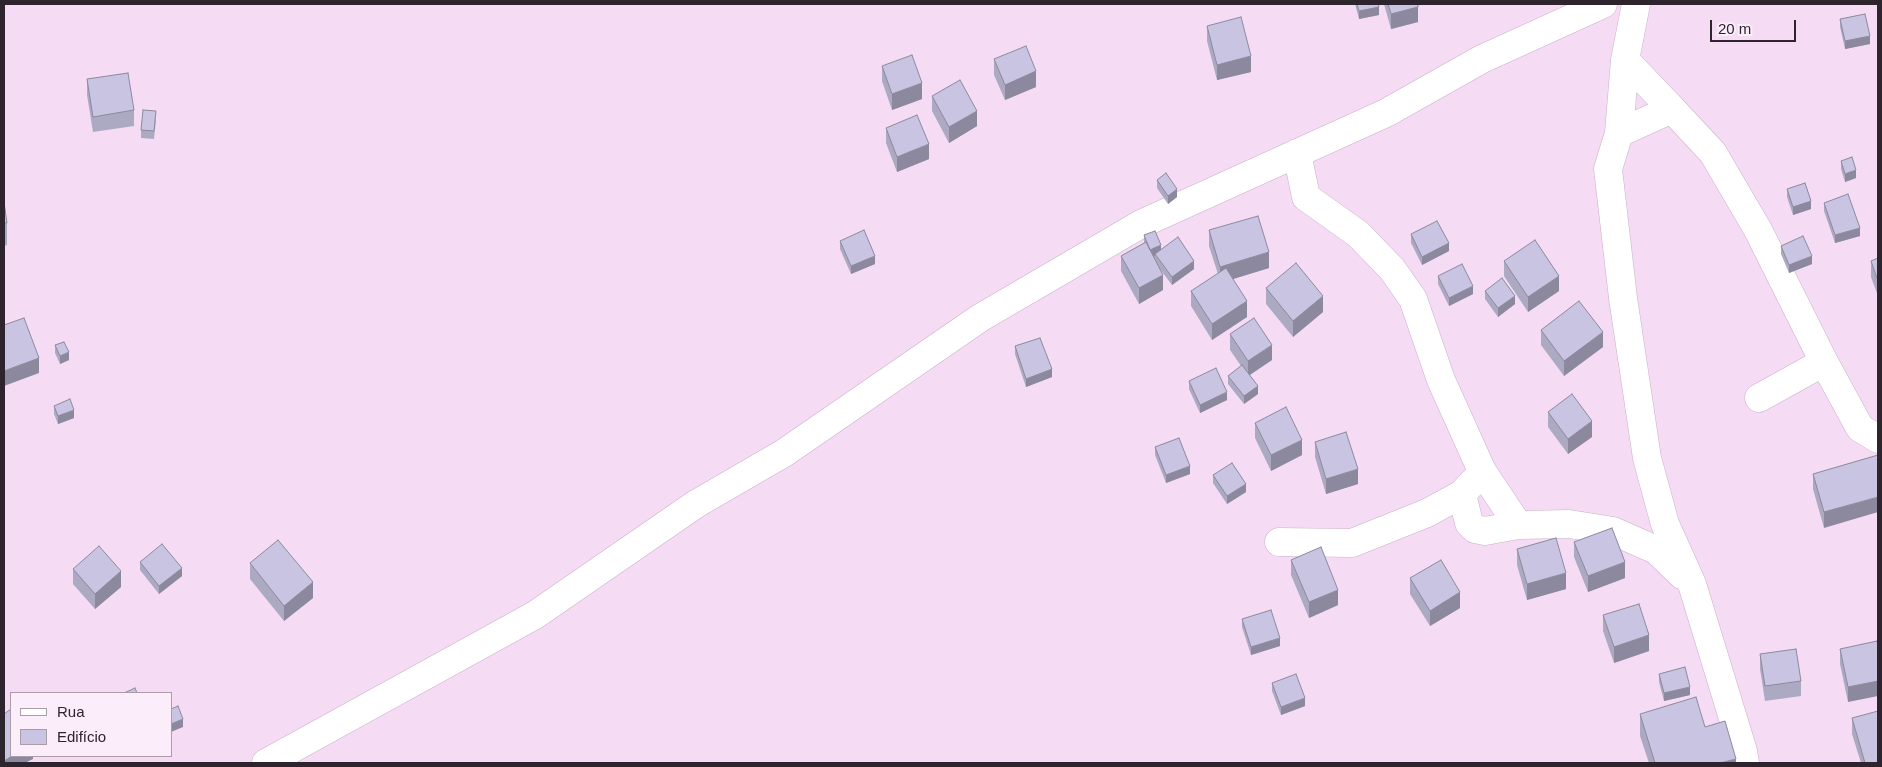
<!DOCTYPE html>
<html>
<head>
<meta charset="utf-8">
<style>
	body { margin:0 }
	#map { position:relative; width:1882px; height:767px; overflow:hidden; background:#f5dcf4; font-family:Arial,sans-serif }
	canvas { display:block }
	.frame { position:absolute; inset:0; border:5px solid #2e242d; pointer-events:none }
	.legend { position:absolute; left:10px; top:692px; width:162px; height:65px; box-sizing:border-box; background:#fcedfb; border:1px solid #aa9da9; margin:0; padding:6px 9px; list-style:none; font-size:15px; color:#2e242d }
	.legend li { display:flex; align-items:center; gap:10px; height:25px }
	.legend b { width:25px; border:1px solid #aa9da9 }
	.scale { position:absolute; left:1710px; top:20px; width:86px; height:22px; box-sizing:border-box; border:2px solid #2e242d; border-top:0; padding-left:6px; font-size:15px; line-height:18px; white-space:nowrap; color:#2e242d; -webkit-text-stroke:4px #fcedfb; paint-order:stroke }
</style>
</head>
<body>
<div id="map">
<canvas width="1882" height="767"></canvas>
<div class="frame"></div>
<ul class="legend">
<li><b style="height:6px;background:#fff"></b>Rua</li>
<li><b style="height:14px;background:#c8c4e2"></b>Edifício</li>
</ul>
<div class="scale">20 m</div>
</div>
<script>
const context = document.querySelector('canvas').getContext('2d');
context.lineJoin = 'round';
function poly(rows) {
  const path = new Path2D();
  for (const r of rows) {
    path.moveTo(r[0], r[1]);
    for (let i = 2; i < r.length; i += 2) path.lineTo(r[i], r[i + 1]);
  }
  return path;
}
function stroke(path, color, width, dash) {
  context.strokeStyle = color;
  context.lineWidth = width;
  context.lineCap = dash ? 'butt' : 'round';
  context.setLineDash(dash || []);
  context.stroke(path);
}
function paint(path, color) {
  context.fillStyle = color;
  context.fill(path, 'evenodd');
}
const minor = poly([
	[1636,4,1625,60,1619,133,1608,169,1623,298,1647,458,1665,524,1692,584,1743,751,1745,763],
	[1625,60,1672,109],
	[1619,133,1672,109,1713,153,1758,230,1824,362,1860,428,1878,439],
	[1297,153,1306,197,1358,234,1392,269,1413,299,1441,380,1482,471,1518,525,1485,531,1475,529,1469,523,1462,494],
	[1759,398,1824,362],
	[1518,525,1569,524,1613,531,1656,550,1682,575],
	[1279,542,1352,543,1427,513,1462,494,1474,481],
	[266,763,535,615,696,504,784,453,980,318,1141,224,1386,113,1482,59,1603,4]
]);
stroke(minor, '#c8b0c7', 29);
stroke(minor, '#fff', 28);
paint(poly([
	[1355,4,1378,4,1379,15,1359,19],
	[1384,4,1418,4,1418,22,1391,29],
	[1840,19,1870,44,1845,49,1840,27],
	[1207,26,1251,72,1217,80,1207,41],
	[994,59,1036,87,1005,100,994,75],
	[882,66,922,99,892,110,882,81],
	[87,79,134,110,134,126,93,132,87,95],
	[932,96,977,126,949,143,932,111],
	[156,119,154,139,141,138,141,130],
	[886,128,929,159,897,172,886,143],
	[1841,161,1856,178,1845,182,1841,169],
	[1157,180,1177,197,1168,204,1157,188],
	[1787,189,1811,209,1793,215,1787,197],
	[4,202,7,223,7,245,4,246],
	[1824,203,1860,236,1835,243,1824,211],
	[1209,230,1269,268,1233,279,1247,317,1212,340,1191,306,1191,291,1218,274,1209,246],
	[1411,234,1449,251,1422,265,1411,243],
	[1144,235,1161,249,1194,269,1172,285,1160,269,1163,290,1139,304,1121,271,1121,256,1144,243],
	[840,241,875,264,851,274,840,249],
	[1781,246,1812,264,1789,273,1781,254],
	[1878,258,1878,296,1871,277,1871,261],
	[1504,261,1559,291,1528,312,1504,276],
	[1438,276,1473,294,1449,306,1438,284],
	[1266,288,1323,312,1293,337,1266,304],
	[1485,291,1515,304,1498,317,1485,299],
	[1541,330,1603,347,1564,376,1541,345],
	[1230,334,1272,360,1250,375,1258,394,1244,404,1228,384,1228,376,1241,366,1230,350],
	[55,345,69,360,60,364,55,353],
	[1015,346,1052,377,1026,387,1015,354],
	[1189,381,1227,400,1200,413,1189,389],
	[54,406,74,418,58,424,54,414],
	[1548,412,1592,437,1568,454,1548,427],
	[1255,423,1302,455,1271,471,1255,438],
	[1315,442,1358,484,1326,494,1315,457],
	[1155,447,1190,474,1166,483,1155,455],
	[1878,455,1824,528,1813,489,1813,474],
	[1213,475,1246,492,1227,504,1213,483],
	[1574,542,1625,578,1588,592,1574,557],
	[1517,549,1566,589,1527,600,1517,565],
	[1291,560,1338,605,1309,618,1291,575],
	[140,562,182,576,159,594,140,570],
	[250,563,313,598,284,621,250,579],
	[73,569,121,587,95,609,73,584],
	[1410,578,1460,608,1430,626,1410,594],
	[1603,615,1649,651,1614,663,1603,631],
	[1242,619,1280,646,1251,655,1242,627],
	[1878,646,1848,702,1840,664,1840,649],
	[1760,654,1801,681,1801,696,1765,701,1760,669],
	[1659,674,1690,695,1664,701,1659,682],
	[1272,683,1305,706,1281,715,1272,691],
	[1640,714,1736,763,1649,763,1640,736],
	[1852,718,1878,763,1861,763,1852,734]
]), '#aca9c2');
paint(poly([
	[1379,7,1379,15,1359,19,1359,11],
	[1418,7,1418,22,1391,29,1391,14],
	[1870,36,1870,44,1845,49,1845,41],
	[1251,56,1251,72,1217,80,1217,65],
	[1036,71,1036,87,1005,100,1005,85],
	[922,83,922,99,892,110,892,94],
	[977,111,977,126,949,143,949,127],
	[929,144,929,159,897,172,897,157],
	[1856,170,1856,178,1845,182,1845,174],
	[1177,189,1177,197,1168,204,1168,196],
	[1811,201,1811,209,1793,215,1793,207],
	[1860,228,1860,236,1835,243,1835,235],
	[1449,243,1449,251,1422,265,1422,257],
	[1161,245,1161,253,1155,254,1155,256,1150,258,1150,250],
	[1269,252,1269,268,1220,283,1220,267],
	[875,256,875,264,851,274,851,266],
	[1812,256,1812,264,1789,273,1789,265],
	[1194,261,1194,269,1172,285,1172,277],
	[1163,275,1163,290,1139,304,1139,288],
	[1559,276,1559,291,1528,312,1528,297],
	[1473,286,1473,294,1449,306,1449,298],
	[1323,296,1323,312,1293,337,1293,321],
	[1515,296,1515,304,1498,317,1498,308],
	[1247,301,1247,317,1212,340,1212,324],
	[1603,332,1603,347,1564,376,1564,361],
	[1272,345,1272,360,1248,376,1248,361],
	[69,352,69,360,60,364,60,356],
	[39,358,39,373,4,386,4,371],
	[1052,369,1052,377,1026,387,1026,379],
	[1258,386,1258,394,1244,404,1244,396],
	[1227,392,1227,400,1200,413,1200,405],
	[74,410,74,418,58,424,58,416],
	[1592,421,1592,437,1568,454,1568,439],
	[1302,440,1302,455,1271,471,1271,455],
	[1190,466,1190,474,1166,483,1166,475],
	[1358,469,1358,484,1326,494,1326,479],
	[1246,484,1246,492,1227,504,1227,496],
	[1878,497,1878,512,1824,528,1824,512],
	[1625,562,1625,578,1588,592,1588,576],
	[182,568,182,576,159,594,159,586],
	[121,571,121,587,95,609,95,594],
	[1566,573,1566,589,1527,600,1527,584],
	[313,582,313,598,284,621,284,606],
	[1338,590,1338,605,1309,618,1309,602],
	[1460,592,1460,608,1430,626,1430,611],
	[1649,635,1649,651,1614,663,1614,647],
	[1280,638,1280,646,1251,655,1251,647],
	[1878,681,1878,696,1848,702,1848,687],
	[1690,687,1690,695,1664,701,1664,693],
	[1305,698,1305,706,1281,715,1281,707],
	[183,719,183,727,171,732,171,724],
	[12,756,33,756,33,759,25,763,4,763,4,761],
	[1736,759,1736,763,1720,763]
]), '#8c899e');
const building = poly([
	[1357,4,1378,4,1379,7,1359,11,1357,4],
	[1388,4,1418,4,1418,7,1391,14,1388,4],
	[1865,14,1870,36,1845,41,1840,19,1865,14],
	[1241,17,1251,56,1217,65,1207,26,1241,17],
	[1026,46,1036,71,1005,85,994,59,1026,46],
	[912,55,922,83,892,94,882,66,912,55],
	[128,73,134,110,93,117,87,79,128,73],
	[960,80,977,111,949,127,932,96,960,80],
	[143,110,156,111,154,131,141,130,143,110],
	[917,115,929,144,897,157,886,128,917,115],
	[1852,157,1856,170,1845,174,1841,161,1852,157],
	[1166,173,1177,189,1168,196,1157,180,1166,173],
	[1805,183,1811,201,1793,207,1787,189,1805,183],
	[1848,194,1860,228,1835,235,1824,203,1848,194],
	[4,202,7,223,4,223,4,202],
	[1258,216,1269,252,1220,267,1209,230,1258,216],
	[1437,221,1449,243,1422,257,1411,234,1437,221],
	[864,230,875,256,851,266,840,241,864,230],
	[1155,231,1161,245,1150,250,1144,235,1155,231],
	[1803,236,1812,256,1789,265,1781,246,1803,236],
	[1178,237,1194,261,1172,277,1155,254,1178,237],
	[1535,240,1559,276,1528,297,1504,261,1535,240],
	[1146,242,1163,275,1139,288,1121,256,1146,242],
	[1878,258,1878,281,1871,261,1878,258],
	[1296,263,1323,296,1293,321,1266,288,1296,263],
	[1462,264,1473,286,1449,298,1438,276,1462,264],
	[1226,268,1247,301,1212,324,1191,291,1226,268],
	[1502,278,1515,296,1498,308,1485,291,1502,278],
	[1579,301,1603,332,1564,361,1541,330,1579,301],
	[24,318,39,358,4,371,4,325,24,318],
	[1254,318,1272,345,1248,361,1230,334,1254,318],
	[1040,338,1052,369,1026,379,1015,346,1040,338],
	[64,342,69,352,60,356,55,345,64,342],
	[1242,365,1258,386,1244,396,1228,376,1242,365],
	[1216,368,1227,392,1200,405,1189,381,1216,368],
	[1572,394,1592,421,1568,439,1548,412,1572,394],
	[70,399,74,410,58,416,54,406,70,399],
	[1286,407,1302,440,1271,455,1255,423,1286,407],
	[1346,432,1358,469,1326,479,1315,442,1346,432],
	[1179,438,1190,466,1166,475,1155,447,1179,438],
	[1878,455,1878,497,1824,512,1813,474,1878,455],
	[1232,463,1246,484,1227,496,1213,475,1232,463],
	[1612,528,1625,562,1588,576,1574,542,1612,528],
	[1556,538,1566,573,1527,584,1517,549,1556,538],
	[278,540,313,582,284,606,250,563,278,540],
	[162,544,182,568,159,586,140,562,162,544],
	[99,546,121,571,95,594,73,569,99,546],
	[1321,547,1338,590,1309,602,1291,560,1321,547],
	[1441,560,1460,592,1430,611,1410,578,1441,560],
	[1639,604,1649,635,1614,647,1603,615,1639,604],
	[1271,610,1280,638,1251,647,1242,619,1271,610],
	[1877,641,1878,646,1878,681,1848,687,1840,649,1877,641],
	[1796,649,1801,681,1765,686,1760,654,1796,649],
	[1685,667,1690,687,1664,693,1659,674,1685,667],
	[1296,674,1305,698,1281,707,1272,683,1296,674],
	[135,688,137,693,124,693,135,688],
	[1696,697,1705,727,1725,721,1736,759,1720,763,1655,763,1640,714,1696,697],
	[178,706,183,719,171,724,171,709,178,706],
	[11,709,11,756,12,756,4,761,4,714,11,709],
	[1878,711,1878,763,1865,763,1852,718,1878,711]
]);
paint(building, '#c8c4e2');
stroke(building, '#8c899e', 1);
</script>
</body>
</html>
